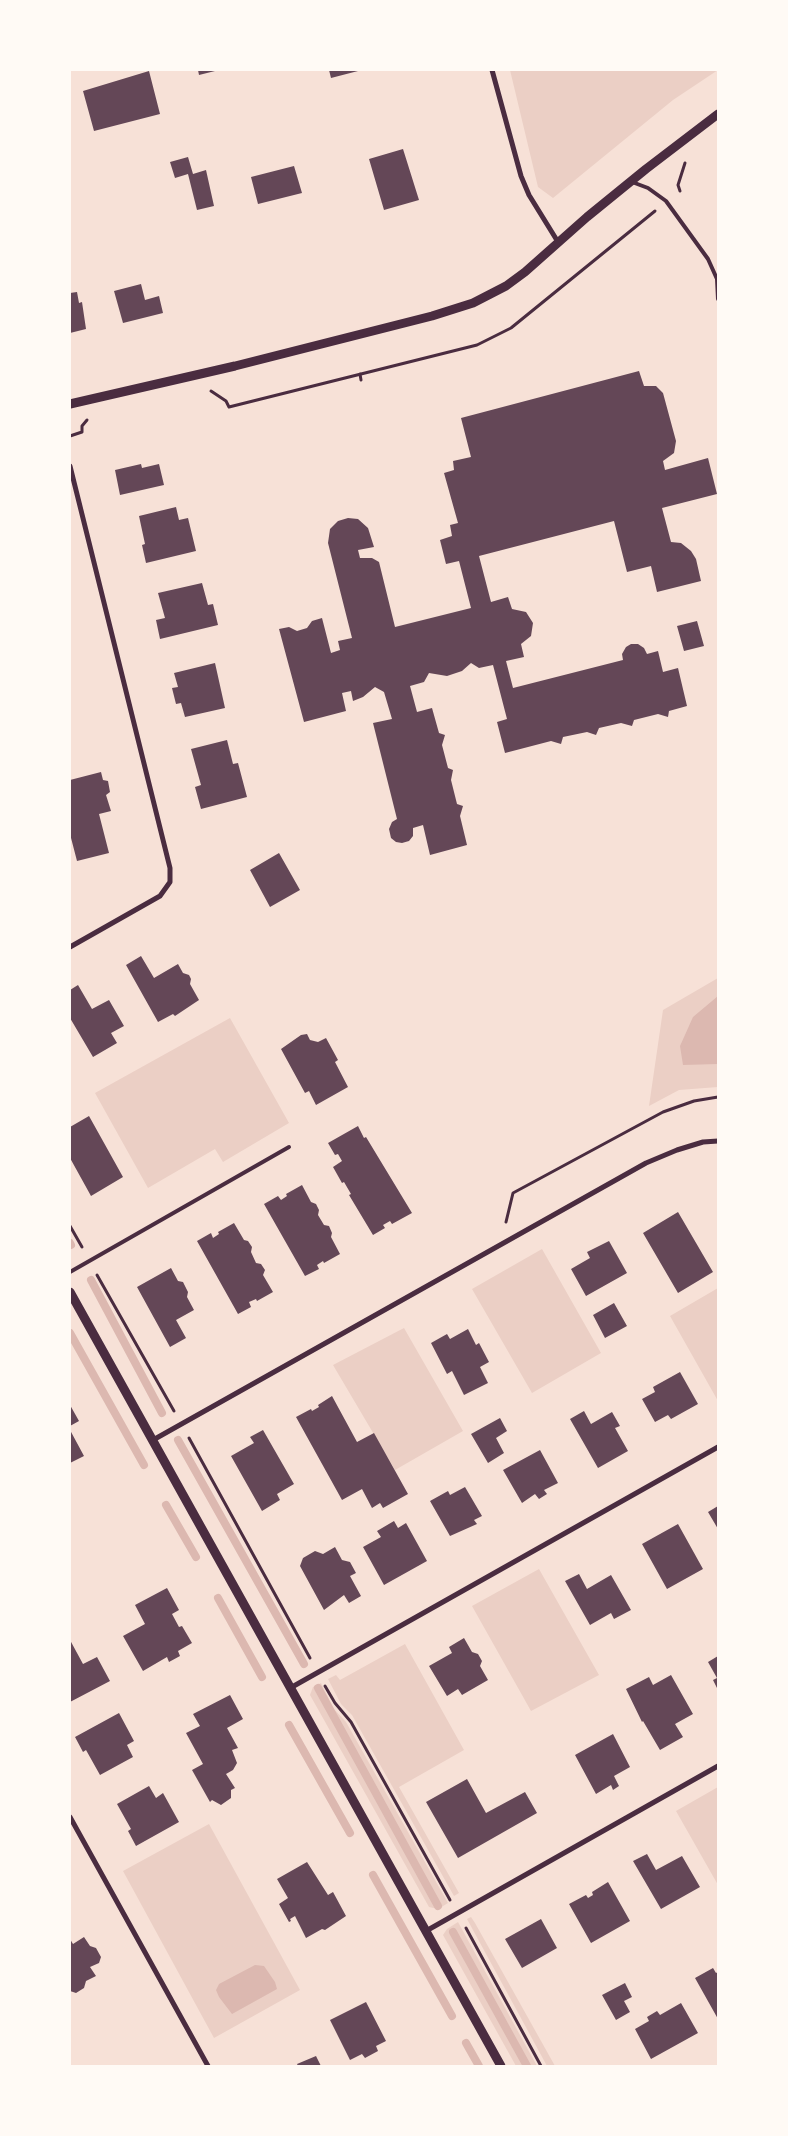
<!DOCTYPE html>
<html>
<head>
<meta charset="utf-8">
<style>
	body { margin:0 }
	#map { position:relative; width:788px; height:2136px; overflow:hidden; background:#f7e1d7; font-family:Signika,sans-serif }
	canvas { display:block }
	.frame { position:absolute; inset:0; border:71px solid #fffaf5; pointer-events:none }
</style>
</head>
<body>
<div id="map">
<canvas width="788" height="2136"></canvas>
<div class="frame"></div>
</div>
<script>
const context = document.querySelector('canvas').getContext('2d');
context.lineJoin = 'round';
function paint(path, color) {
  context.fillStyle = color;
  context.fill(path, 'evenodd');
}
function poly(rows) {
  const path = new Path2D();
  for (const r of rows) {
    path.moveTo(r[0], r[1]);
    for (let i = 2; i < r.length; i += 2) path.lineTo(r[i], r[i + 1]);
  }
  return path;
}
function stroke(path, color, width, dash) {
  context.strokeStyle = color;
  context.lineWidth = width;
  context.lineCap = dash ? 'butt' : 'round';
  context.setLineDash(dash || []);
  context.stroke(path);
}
paint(poly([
	[510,70,718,70,673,100,553,198,538,187],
	[718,978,718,1087,679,1090,649,1106,663,1010],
	[230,1018,289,1123,223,1162,215,1149,148,1188,95,1093],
	[542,1249,601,1353,532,1393,472,1289],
	[718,1288,718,1401,670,1316],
	[404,1328,463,1431,395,1470,333,1365],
	[539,1569,599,1675,531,1711,472,1606],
	[405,1644,464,1750,399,1787,459,1893,454,1896,352,1715,341,1704,328,1679,336,1675,340,1680],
	[321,1683,334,1709,346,1722,448,1903,438,1909,429,1907,310,1695,313,1687],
	[718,1787,718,1885,676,1811],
	[209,1824,300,1990,214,2038,123,1871],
	[471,1917,475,1923,555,2066,547,2066,467,1919],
	[458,1922,537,2066,516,2066,443,1935,447,1929]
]), '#ebcfc5');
paint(poly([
	[718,996,718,1064,683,1065,680,1046,693,1017],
	[255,1965,264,1966,275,1982,277,1989,232,2014,219,1997,216,1990,219,1984]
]), '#dcb8b0');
stroke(poly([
	[70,1243,71,1245],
	[91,1280,162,1413],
	[70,1333,144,1465],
	[178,1440,304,1664],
	[166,1505,196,1557],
	[218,1598,262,1677],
	[318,1688,438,1906],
	[289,1725,350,1833],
	[373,1875,452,2016],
	[453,1932,527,2066],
	[466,2043,479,2066]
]), '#dcb8b0', 8);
paint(poly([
	[198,70,215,70,215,71,199,75],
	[329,70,358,70,358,71,331,78],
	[149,71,160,114,94,131,83,91],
	[403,149,419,200,384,210,369,159],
	[188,157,193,174,206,170,214,206,197,210,188,174,175,178,170,162],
	[294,166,302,193,258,204,251,177],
	[141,284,145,300,159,296,163,313,123,323,114,291],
	[77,292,79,303,82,302,86,329,70,333,70,293],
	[639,371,644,386,656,386,663,393,676,441,674,453,663,461,665,470,708,458,717,494,662,508,671,542,681,543,691,551,696,559,701,581,657,592,651,566,627,572,614,521,479,556,491,602,508,597,512,609,526,612,533,623,531,636,521,644,524,657,506,661,513,688,623,660,622,654,626,647,631,644,638,644,644,648,647,654,658,651,663,672,678,668,687,706,669,711,668,717,658,714,634,720,632,726,621,723,599,728,596,735,587,732,563,737,561,744,551,741,505,753,497,722,507,719,493,665,479,668,471,663,462,671,447,676,429,673,424,682,410,686,417,712,432,708,439,733,445,735,442,745,448,768,453,770,451,780,457,804,463,806,460,816,467,845,430,855,423,825,413,828,413,836,409,841,402,843,396,842,391,838,389,829,392,822,397,819,373,723,392,719,384,692,375,687,363,697,353,701,351,691,342,693,346,711,304,722,279,629,289,627,297,631,307,628,312,621,322,618,331,653,340,650,338,641,352,638,328,543,330,529,338,521,348,518,358,519,368,528,374,547,358,550,360,558,372,558,379,562,395,627,471,608,459,561,446,564,440,540,452,536,450,525,458,523,444,473,454,470,453,461,471,457,461,418],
	[141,464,142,468,159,464,164,485,120,495,115,470],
	[176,507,179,520,188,518,196,551,146,563,142,545,145,544,139,516],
	[202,583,208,605,213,604,218,625,160,639,156,620,165,618,158,593],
	[697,621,704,646,684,651,677,626],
	[215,663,225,708,185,717,181,703,176,704,172,688,178,687,174,673],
	[227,740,233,764,238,763,247,797,201,809,195,787,201,785,191,749],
	[101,772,103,780,108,781,110,792,106,795,111,811,99,814,109,853,77,861,70,834,70,780],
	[279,853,300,890,270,907,250,870],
	[141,956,154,978,178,964,183,973,189,975,191,979,190,984,199,1000,175,1016,173,1014,158,1022,126,965],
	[78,985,92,1009,109,1000,124,1026,111,1033,117,1043,93,1057,70,1018,70,990],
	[307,1034,310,1040,318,1042,326,1038,338,1060,335,1062,348,1087,316,1105,309,1091,305,1093,281,1049,301,1035],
	[89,1116,123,1177,91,1196,70,1158,70,1127],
	[358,1126,364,1138,366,1137,412,1213,392,1224,390,1221,383,1225,385,1228,373,1235,349,1195,351,1194,344,1182,342,1183,333,1167,342,1161,338,1154,335,1155,328,1143],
	[302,1185,311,1202,316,1204,319,1210,318,1215,324,1225,329,1226,332,1233,331,1237,340,1254,324,1263,323,1261,317,1265,319,1269,305,1276,264,1204,278,1196,281,1200,287,1196,286,1194],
	[678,1212,713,1272,678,1293,643,1233],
	[234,1223,244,1240,248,1241,252,1247,251,1252,256,1263,261,1264,265,1270,263,1275,273,1292,257,1301,256,1299,249,1302,251,1307,238,1314,197,1241,211,1233,213,1238,219,1234,218,1232],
	[609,1241,627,1273,586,1296,571,1269,590,1258,587,1252],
	[171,1268,178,1281,183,1282,188,1292,187,1297,194,1310,176,1320,186,1338,170,1347,137,1287],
	[614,1303,627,1326,605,1338,593,1315],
	[468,1329,476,1345,479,1343,489,1362,480,1367,488,1383,464,1395,452,1371,447,1374,431,1343,447,1334,450,1339],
	[680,1372,698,1404,671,1419,668,1415,655,1422,642,1399,655,1392,653,1387],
	[332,1396,357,1442,374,1433,408,1494,383,1508,380,1503,372,1508,362,1489,342,1500,296,1417,311,1409,312,1411,319,1407,318,1405],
	[70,1405,79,1421,70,1426],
	[584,1411,591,1424,612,1412,620,1426,615,1428,628,1451,598,1468,570,1419],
	[500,1418,507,1431,496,1438,504,1453,488,1463,471,1434],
	[70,1430,84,1456,70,1463],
	[263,1430,294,1484,277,1494,280,1500,262,1511,231,1456,254,1443,250,1437],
	[540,1450,558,1483,544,1490,547,1494,539,1499,535,1494,522,1503,503,1470],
	[465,1487,482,1516,474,1520,477,1524,450,1536,430,1501,448,1491,450,1495],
	[718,1506,718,1529,708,1512],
	[394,1521,398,1528,406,1523,427,1561,384,1585,363,1547,381,1537,377,1531],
	[678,1524,703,1569,667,1589,642,1544],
	[335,1547,342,1560,350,1562,356,1573,350,1576,361,1596,349,1603,344,1595,324,1610,300,1566,303,1558,315,1551,323,1554],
	[579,1574,587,1589,611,1575,631,1610,614,1619,611,1613,590,1625,565,1581],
	[167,1588,179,1610,172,1614,179,1627,182,1626,192,1643,178,1651,180,1656,169,1662,167,1657,143,1671,123,1636,145,1624,135,1605],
	[464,1638,472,1652,478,1654,482,1661,480,1666,488,1680,462,1695,458,1689,447,1696,429,1666,452,1653,449,1647],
	[70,1640,83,1664,97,1657,110,1681,70,1702],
	[718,1656,718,1690,713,1680,717,1678,708,1662],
	[671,1675,693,1714,675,1724,683,1737,660,1750,643,1721,642,1722,626,1689,649,1677,653,1685],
	[230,1695,243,1719,227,1728,238,1748,232,1750,237,1763,233,1770,226,1774,235,1788,231,1790,231,1798,221,1805,212,1800,210,1802,192,1770,203,1764,186,1733,200,1726,193,1714],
	[119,1713,134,1741,127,1745,133,1757,100,1775,86,1750,83,1752,75,1737],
	[613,1734,630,1767,614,1776,619,1786,613,1790,611,1785,596,1794,575,1755],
	[467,1779,486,1813,525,1792,537,1813,458,1858,426,1802],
	[149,1786,156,1798,163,1793,179,1822,136,1846,128,1831,131,1829,117,1804],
	[647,1854,656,1870,682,1856,700,1887,661,1909,633,1861],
	[307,1862,328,1895,333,1892,346,1916,325,1930,322,1929,306,1938,295,1916,290,1919,291,1921,289,1922,279,1904,288,1898,277,1879],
	[608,1882,630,1921,591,1943,569,1904,586,1895,588,1898,593,1895,592,1892],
	[541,1919,557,1948,522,1968,505,1939],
	[84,1937,90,1946,96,1948,101,1957,99,1963,90,1967,96,1976,86,1981,84,1988,76,1993,70,1991,70,1939,73,1944],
	[713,1968,716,1973,718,1972,718,2019,695,1978],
	[625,1983,632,1997,624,2001,630,2012,616,2020,602,1995],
	[366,2002,386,2041,376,2046,378,2051,365,2058,362,2054,350,2060,330,2020],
	[681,2003,698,2033,651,2059,635,2029,649,2021,647,2017,657,2011,660,2015],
	[316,2056,321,2066,298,2066,297,2064]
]), '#644757');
stroke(poly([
	[680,191,678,185,685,163],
	[360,374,361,380],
	[211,391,226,401,229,407,477,345,511,328,655,211],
	[70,436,82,432,82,426,87,420],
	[506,1222,513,1193,663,1112,694,1101,718,1097],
	[70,1226,82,1247],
	[97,1275,174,1411],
	[189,1438,310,1658],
	[325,1686,335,1703,351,1722,450,1900],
	[466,1928,541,2066]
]), '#4a2c40', 3);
stroke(poly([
	[632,182,648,188,666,201,708,259,717,279,718,299],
	[70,1272,289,1147]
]), '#4a2c40', 4);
stroke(poly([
	[492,70,521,176,529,195,558,242],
	[70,466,170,868,170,882,160,896,70,947],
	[153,1440,646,1163,677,1150,703,1142,718,1141],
	[292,1687,718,1447],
	[70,1817,208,2066],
	[426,1931,718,1766]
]), '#4a2c40', 5);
stroke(poly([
	[70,404,235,366,432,316,473,303,506,286,525,272,587,217,646,169,718,114],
	[70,1292,501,2066]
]), '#4a2c40', 9);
</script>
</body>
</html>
